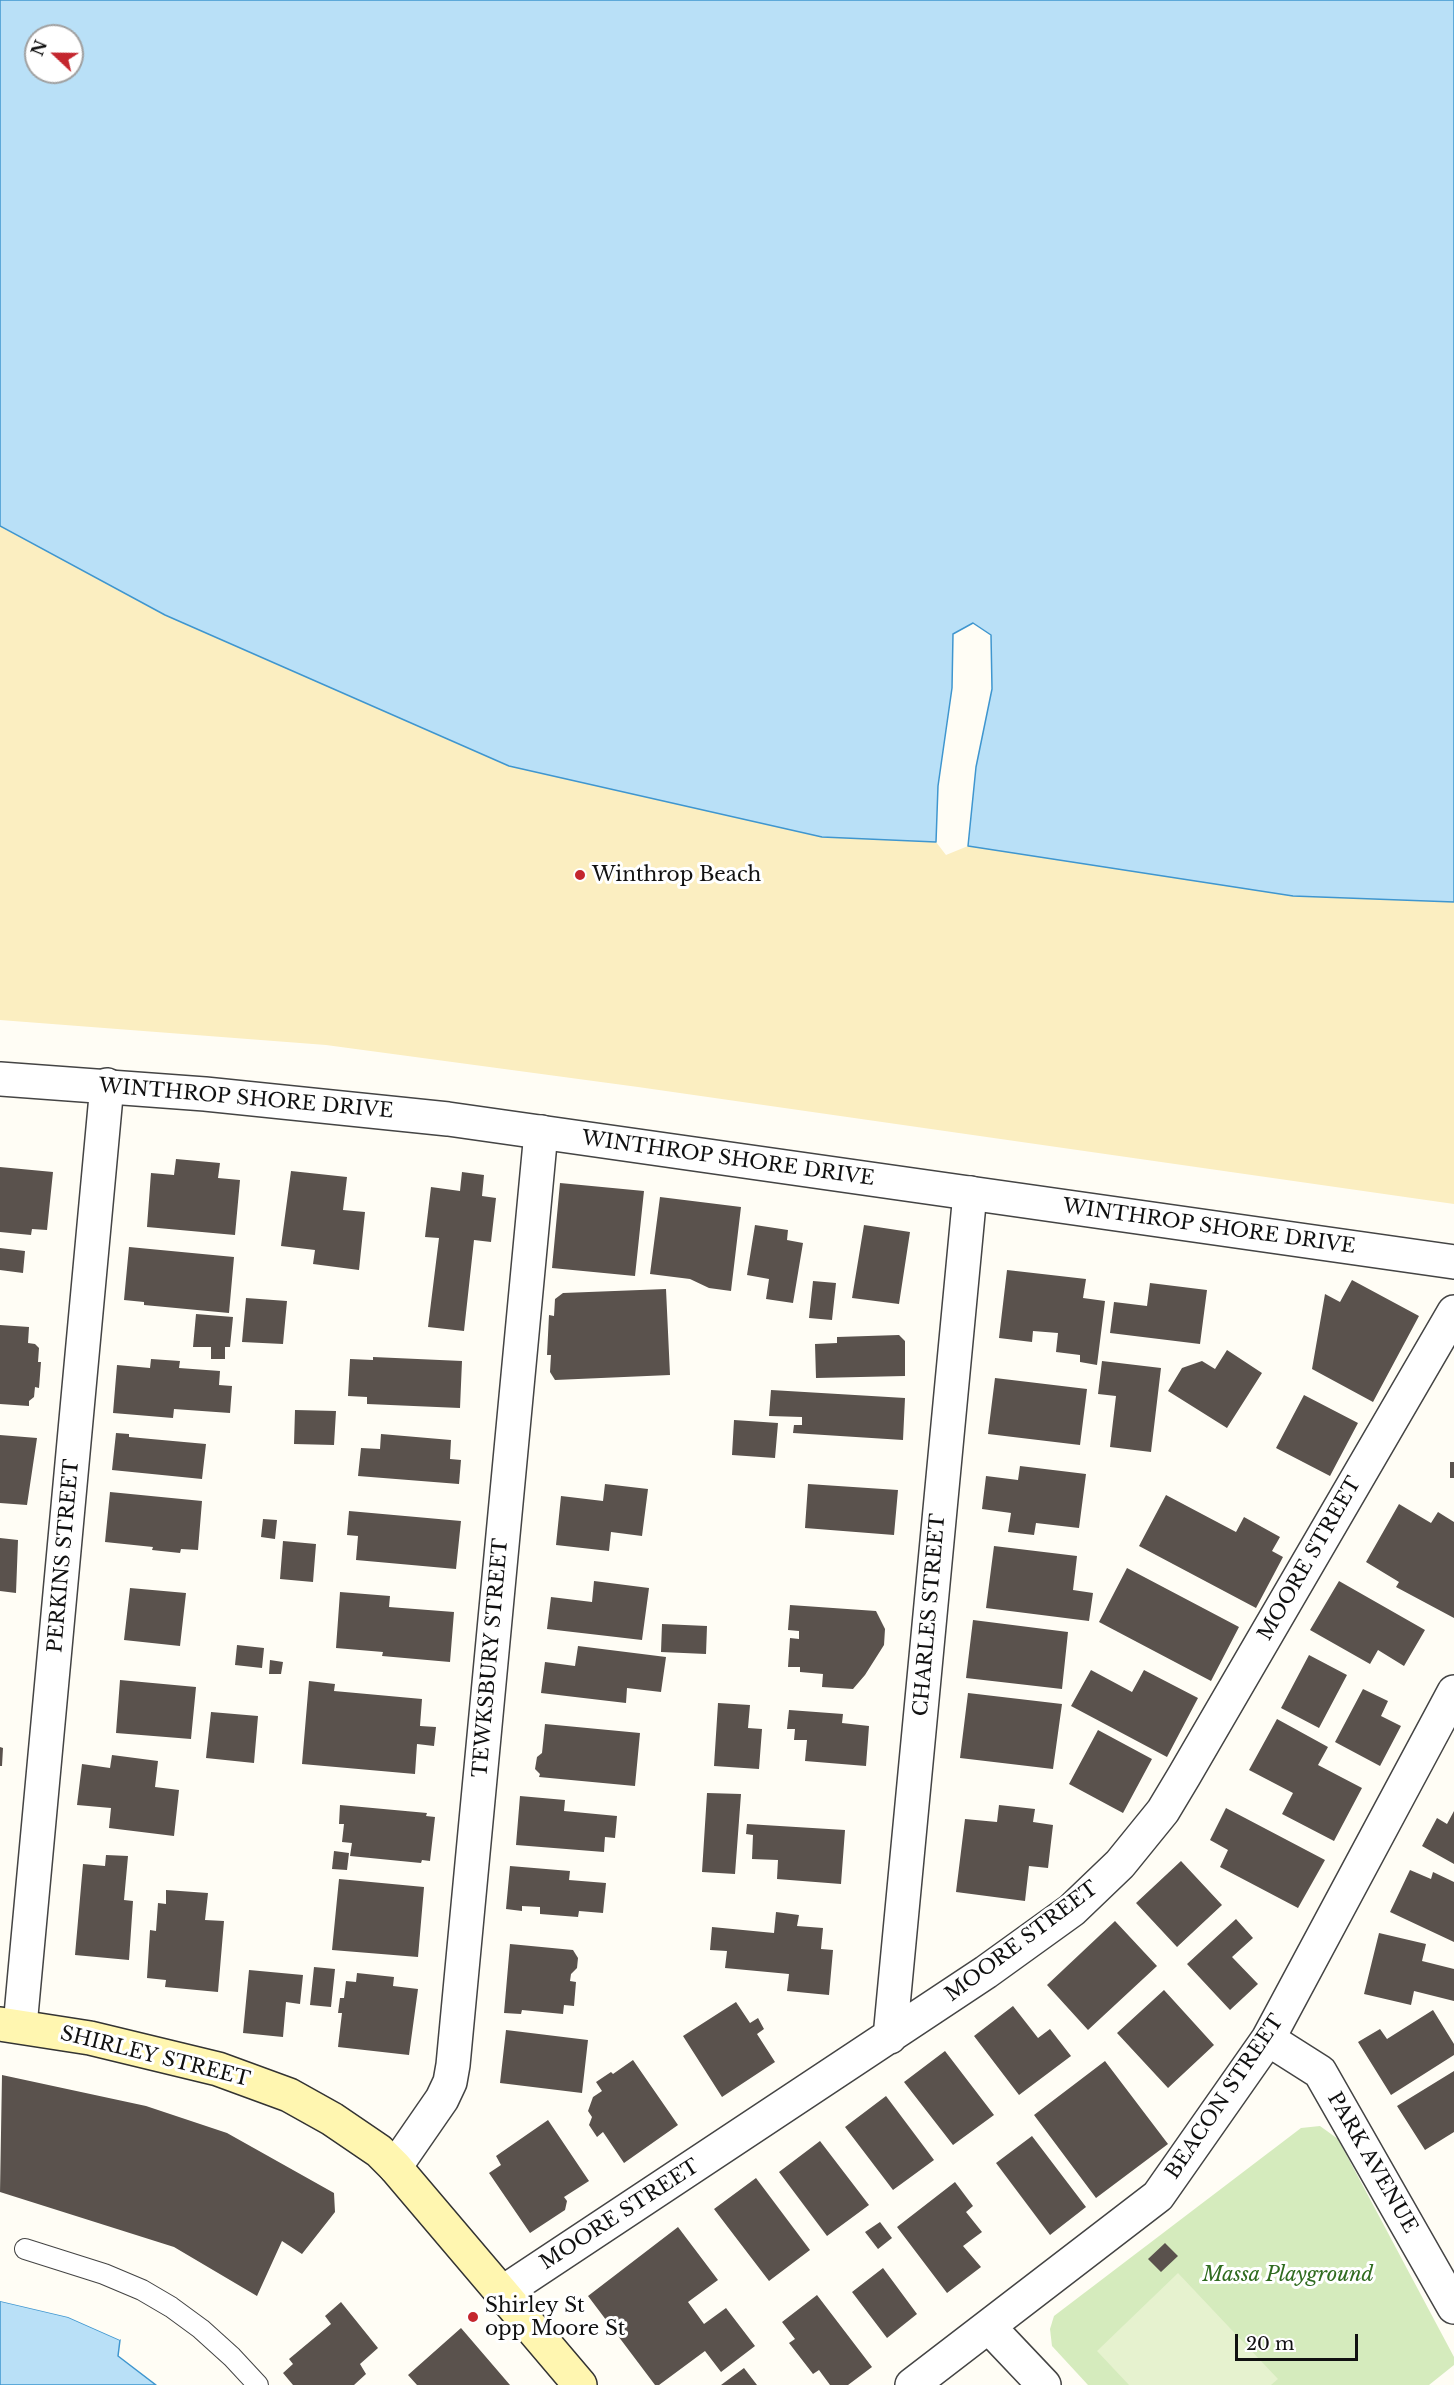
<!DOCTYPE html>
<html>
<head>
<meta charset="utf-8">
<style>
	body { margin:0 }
	#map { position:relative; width:1454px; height:2385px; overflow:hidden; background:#fffdf5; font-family:"Libre Baskerville",serif }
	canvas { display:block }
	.north { position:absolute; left:24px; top:24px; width:60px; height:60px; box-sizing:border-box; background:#fff; border:2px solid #a0a0a0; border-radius:50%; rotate:292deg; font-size:16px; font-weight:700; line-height:24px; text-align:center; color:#111 }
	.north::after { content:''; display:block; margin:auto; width:21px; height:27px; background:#c4262e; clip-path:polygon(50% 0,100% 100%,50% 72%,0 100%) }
	.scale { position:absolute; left:1235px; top:2334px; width:123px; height:27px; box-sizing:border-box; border:3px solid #111; border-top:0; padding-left:8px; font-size:18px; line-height:21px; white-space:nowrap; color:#111; -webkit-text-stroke:4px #fff; paint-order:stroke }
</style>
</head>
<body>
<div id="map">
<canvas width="1454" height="2385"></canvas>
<div class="north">N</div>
<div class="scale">20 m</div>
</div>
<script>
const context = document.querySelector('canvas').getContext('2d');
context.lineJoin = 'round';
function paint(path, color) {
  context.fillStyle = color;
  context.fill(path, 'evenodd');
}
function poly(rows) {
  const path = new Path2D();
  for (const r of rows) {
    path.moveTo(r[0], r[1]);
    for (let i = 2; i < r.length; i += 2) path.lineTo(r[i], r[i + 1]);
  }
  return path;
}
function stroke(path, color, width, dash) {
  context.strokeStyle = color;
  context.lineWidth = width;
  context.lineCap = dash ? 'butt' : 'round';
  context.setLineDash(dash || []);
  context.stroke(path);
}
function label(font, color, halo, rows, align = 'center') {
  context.font = font + ' "Libre Baskerville",serif';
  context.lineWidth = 6;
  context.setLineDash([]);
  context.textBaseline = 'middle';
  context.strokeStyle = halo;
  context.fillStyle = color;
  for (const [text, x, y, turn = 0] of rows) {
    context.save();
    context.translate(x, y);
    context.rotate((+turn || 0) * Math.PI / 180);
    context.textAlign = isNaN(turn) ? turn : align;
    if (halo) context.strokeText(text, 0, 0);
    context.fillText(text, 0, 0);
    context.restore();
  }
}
paint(poly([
	[1320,2126,1338,2139,1454,2357,1454,2365,1429,2385,1088,2385,1052,2346,1050,2329,1054,2316,1301,2128]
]), '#d5ebbd');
paint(poly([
	[0,526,165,615,509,766,822,837,936,842,946,855,968,846,1293,896,1454,902,1454,1204,638,1087,326,1045,0,1020]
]), '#fbeec1');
paint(poly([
	[1178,2273,1278,2379,1271,2385,1129,2385,1097,2351]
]), '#e6f2cf');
const water = poly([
	[0,0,1454,0,1454,902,1293,896,968,846,976,767,992,689,991,635,973,623,953,634,952,688,938,786,936,842,822,837,509,766,165,615,0,526,0,0],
	[36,36,72,36,72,72,36,72,36,36],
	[0,2301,68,2317,120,2340,118,2356,156,2385,0,2385,0,2301]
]);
paint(water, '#b9e0f7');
stroke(water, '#3f96cf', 1.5);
paint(poly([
	[0,2298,69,2314,120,2337,120,2340,68,2317,0,2301]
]), '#fffdf5');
paint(poly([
	[176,1159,220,1163,218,1178,240,1180,235,1235,147,1227,151,1173,174,1175],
	[0,1167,53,1172,47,1230,32,1229,31,1235,0,1232],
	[291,1171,347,1177,343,1210,365,1212,359,1270,313,1264,315,1250,281,1246],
	[462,1172,484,1175,482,1196,496,1198,491,1242,474,1240,464,1331,428,1327,439,1238,425,1237,431,1187,460,1191],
	[560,1183,644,1191,635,1276,552,1268],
	[660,1197,741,1207,731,1291,709,1288,690,1279,650,1274],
	[755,1225,788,1230,787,1240,803,1243,793,1303,766,1299,769,1279,747,1275],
	[864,1225,910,1232,899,1304,852,1298],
	[129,1247,234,1257,229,1313,144,1305,144,1302,124,1300],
	[0,1248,25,1251,23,1273,0,1270],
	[1007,1270,1086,1279,1083,1298,1105,1301,1097,1365,1080,1362,1080,1355,1056,1352,1058,1333,1033,1331,1032,1342,999,1338],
	[1352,1280,1419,1316,1373,1402,1312,1369,1325,1294,1340,1302],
	[813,1281,836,1283,832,1320,809,1318],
	[1150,1283,1207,1290,1200,1344,1110,1333,1114,1302,1147,1306],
	[666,1289,670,1375,555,1380,550,1372,551,1355,547,1355,549,1315,554,1316,555,1299,563,1293],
	[246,1298,287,1301,283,1344,242,1342],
	[196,1314,233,1317,230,1347,225,1347,225,1359,211,1359,211,1347,193,1347],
	[0,1325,29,1327,28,1343,35,1344,39,1348,38,1362,41,1362,39,1388,35,1387,34,1397,29,1401,29,1406,0,1404],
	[899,1335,905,1341,905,1376,816,1378,815,1344,837,1343,837,1337],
	[1227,1350,1262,1373,1227,1428,1168,1391,1182,1368,1202,1361,1215,1369],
	[373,1357,462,1361,460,1408,367,1404,367,1397,348,1396,350,1359,373,1360],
	[151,1359,180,1361,179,1368,220,1371,219,1385,232,1386,230,1413,174,1409,173,1418,113,1413,117,1365,150,1368],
	[1102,1361,1161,1368,1151,1452,1110,1447,1116,1396,1098,1394],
	[995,1378,1087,1389,1080,1445,988,1434],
	[771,1390,905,1398,903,1440,793,1433,794,1425,802,1425,802,1417,769,1416],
	[1304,1395,1358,1423,1330,1476,1276,1448],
	[295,1410,336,1411,334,1445,294,1444],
	[734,1420,778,1423,775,1458,732,1455],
	[116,1433,129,1434,129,1437,206,1444,202,1479,112,1470],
	[381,1434,451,1440,450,1459,461,1460,459,1484,358,1476,361,1448,380,1449],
	[0,1435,37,1438,27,1505,0,1503],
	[1450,1462,1454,1462,1454,1478,1450,1478],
	[1020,1466,1086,1474,1079,1528,1036,1523,1034,1535,1008,1532,1011,1513,982,1509,986,1476,1018,1480],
	[605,1484,648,1489,642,1536,611,1532,609,1551,556,1545,561,1496,603,1501],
	[808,1484,898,1490,894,1535,805,1528],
	[110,1492,202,1501,198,1550,181,1549,180,1553,152,1550,153,1547,105,1542],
	[1166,1495,1236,1532,1244,1517,1280,1537,1272,1551,1283,1557,1256,1608,1139,1546],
	[1399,1504,1431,1523,1438,1512,1454,1522,1454,1618,1396,1587,1399,1582,1366,1562],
	[349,1511,461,1521,456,1569,356,1560,358,1536,347,1535],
	[263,1519,277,1520,275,1539,261,1537],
	[0,1538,18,1540,16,1593,0,1591],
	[283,1541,316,1544,313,1582,280,1579],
	[994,1546,1077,1556,1073,1590,1093,1593,1089,1621,986,1608],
	[1127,1568,1239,1627,1211,1681,1099,1622],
	[594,1581,649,1588,642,1640,547,1629,551,1597,592,1602],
	[1339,1581,1425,1630,1404,1666,1378,1650,1370,1664,1310,1630],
	[130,1588,186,1593,180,1646,124,1640],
	[340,1592,390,1596,389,1607,454,1612,450,1662,382,1656,383,1652,336,1648],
	[790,1605,876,1611,885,1629,884,1645,865,1675,853,1689,822,1687,823,1674,800,1672,800,1667,788,1667,790,1638,799,1639,799,1631,788,1630],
	[973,1620,1068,1632,1062,1689,966,1678],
	[662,1624,707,1626,706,1654,661,1652],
	[237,1645,264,1648,262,1668,235,1665],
	[578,1646,666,1657,661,1692,627,1688,626,1703,541,1693,545,1662,575,1666],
	[1309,1655,1347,1675,1319,1728,1281,1708],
	[270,1660,283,1662,281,1674,269,1674],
	[1091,1670,1132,1692,1144,1670,1198,1698,1167,1757,1071,1706],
	[120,1680,196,1687,191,1739,116,1733],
	[309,1681,335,1684,334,1691,422,1699,420,1726,436,1727,434,1746,417,1744,415,1774,302,1764],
	[1363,1689,1388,1701,1381,1716,1401,1726,1380,1766,1335,1742],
	[968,1693,1062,1704,1053,1769,960,1758],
	[718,1703,750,1705,748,1728,762,1729,759,1769,714,1766],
	[789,1710,843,1714,842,1723,869,1726,866,1766,805,1761,807,1740,794,1740,795,1729,787,1729],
	[211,1712,258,1716,254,1763,206,1758],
	[1277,1719,1328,1747,1318,1765,1362,1788,1334,1841,1282,1814,1293,1793,1249,1770],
	[545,1724,640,1733,635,1786,539,1777,540,1774,535,1769,537,1757,542,1753],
	[1098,1730,1152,1759,1123,1813,1069,1784],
	[0,1747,3,1748,2,1766,0,1766],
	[112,1755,158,1761,155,1787,179,1790,174,1836,109,1828,111,1808,77,1805,82,1764,110,1768],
	[707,1793,741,1794,735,1874,702,1872],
	[520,1796,565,1800,564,1811,617,1816,615,1838,605,1837,604,1852,516,1845],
	[340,1805,427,1813,426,1816,435,1817,430,1861,422,1860,421,1863,350,1856,352,1843,342,1842,344,1824,339,1824],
	[999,1805,1035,1809,1033,1822,1053,1825,1048,1868,1029,1866,1025,1901,956,1892,965,1819,997,1822],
	[1226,1808,1325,1860,1298,1908,1220,1867,1228,1850,1210,1840],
	[1454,1811,1454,1864,1422,1846,1437,1818,1447,1824],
	[747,1824,845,1830,841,1884,777,1879,778,1860,752,1859,753,1835,746,1834],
	[334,1851,349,1853,347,1870,332,1869],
	[106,1855,128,1856,124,1900,133,1901,129,1960,75,1955,83,1864,105,1866],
	[1181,1861,1222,1905,1177,1947,1136,1903],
	[510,1866,570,1871,569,1880,606,1883,603,1913,579,1911,578,1917,540,1914,540,1907,522,1906,522,1911,506,1909],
	[1410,1870,1431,1879,1433,1872,1454,1882,1454,1942,1390,1912],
	[339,1879,424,1887,418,1957,332,1950],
	[166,1890,208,1893,205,1920,224,1921,218,1992,165,1987,166,1980,147,1978,150,1930,156,1931,158,1903,166,1904],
	[776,1912,799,1915,797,1926,823,1928,821,1949,833,1950,829,1995,787,1991,789,1974,725,1968,727,1951,710,1950,712,1927,774,1933],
	[1236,1919,1253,1938,1232,1957,1258,1984,1230,2010,1187,1964],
	[1115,1921,1157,1966,1088,2030,1047,1985],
	[1379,1933,1426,1944,1422,1961,1454,1969,1454,2001,1414,1991,1411,2005,1364,1994],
	[510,1944,573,1950,578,1958,577,1968,571,1974,570,1981,576,1982,574,2006,564,2005,563,2014,522,2010,521,2014,504,2013],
	[314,1967,335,1969,331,2007,310,2005],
	[249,1970,303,1975,300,2004,286,2002,283,2037,243,2033],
	[357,1973,394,1977,393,1986,418,1989,409,2055,338,2047,342,2013,338,2013,340,1998,344,1998,346,1981,356,1982],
	[1164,1990,1214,2045,1168,2088,1117,2033],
	[736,2002,750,2023,758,2018,764,2029,757,2034,775,2062,722,2097,683,2036],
	[1013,2006,1038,2038,1050,2029,1071,2056,1019,2095,974,2036],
	[1433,2010,1454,2044,1454,2055,1391,2095,1358,2042,1380,2029,1387,2039],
	[506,2030,588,2040,582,2093,500,2083],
	[945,2051,994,2115,953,2145,904,2082],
	[633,2060,678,2125,624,2163,603,2132,597,2137,589,2125,592,2117,588,2111,593,2097,602,2091,596,2082,611,2072,613,2074],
	[1105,2061,1168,2144,1096,2198,1034,2115],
	[1454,2071,1454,2132,1425,2150,1397,2106],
	[2,2075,146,2106,227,2133,334,2193,335,2212,302,2254,282,2241,257,2296,174,2247,0,2192],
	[886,2096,934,2160,893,2190,845,2127],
	[548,2120,589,2181,564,2197,567,2201,565,2210,530,2233,489,2173,501,2165,496,2156],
	[1032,2136,1086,2207,1050,2235,996,2163],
	[820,2141,869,2205,827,2236,779,2172],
	[756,2178,810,2250,769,2281,714,2209],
	[955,2182,973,2206,966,2212,982,2232,963,2246,981,2267,947,2293,897,2227],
	[880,2222,892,2238,878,2249,865,2232],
	[678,2227,718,2280,688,2302,704,2324,726,2308,755,2346,721,2372,705,2351,659,2385,655,2385,588,2296],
	[1165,2243,1178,2256,1161,2272,1148,2259],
	[883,2268,917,2314,887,2338,852,2292],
	[817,2295,872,2367,848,2385,830,2385,819,2370,813,2374,789,2343,795,2339,782,2322],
	[341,2302,378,2348,360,2364,366,2374,354,2385,293,2385,283,2373,293,2364,289,2359,331,2324,325,2316],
	[461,2328,510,2385,417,2385,408,2375],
	[744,2368,757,2385,721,2385]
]), '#5a524d');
const service = poly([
	[25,2249,104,2274,142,2290,171,2307,201,2329,232,2357,258,2385]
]);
const minor = poly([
	[20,2026,107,1085],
	[890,2037,970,1193],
	[1268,2039,1320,2072,1454,2307],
	[395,2167,442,2099,450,2082,453,2065,541,1132],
	[502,2293,986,1972,1072,1910,1120,1864,1163,1811,1184,1776,1454,1312],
	[989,2327,1044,2385],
	[912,2385,1158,2196,1268,2039,1454,1692]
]);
const tertiary = poly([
	[0,1079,205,1094,448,1119,1454,1262]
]);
const secondary = poly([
	[0,2024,90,2038,218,2069,289,2095,332,2119,379,2151,395,2167,580,2385]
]);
stroke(service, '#444', 22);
stroke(minor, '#444', 36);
stroke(tertiary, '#444', 36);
stroke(secondary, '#333', 36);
stroke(service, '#fff', 20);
stroke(minor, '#fff', 33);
stroke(tertiary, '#fff', 33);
stroke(secondary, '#fff6b0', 33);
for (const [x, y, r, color] of [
	[580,875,6,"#c4262e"],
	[473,2317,6,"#c4262e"]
]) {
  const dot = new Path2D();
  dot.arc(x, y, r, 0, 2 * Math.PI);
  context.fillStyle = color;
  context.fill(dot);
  stroke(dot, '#fff', 2);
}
label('20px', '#111', '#fff', [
	["Winthrop Beach",592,875],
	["Shirley St",485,2306],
	["opp Moore St",485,2329]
], 'left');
label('20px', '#111', '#fff', [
	["WINTHROP SHORE DRIVE",246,1099,5],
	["WINTHROP SHORE DRIVE",728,1159,8],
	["WINTHROP SHORE DRIVE",1209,1227,8],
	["PERKINS STREET",64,1556,-85],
	["MOORE STREET",1310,1559,-60],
	["CHARLES STREET",930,1615,-85],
	["TEWKSBURY STREET",491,1658,-85],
	["MOORE STREET",1022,1942,-37],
	["SHIRLEY STREET",155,2057,14],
	["BEACON STREET",1225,2097,-56],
	["PARK AVENUE",1372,2163,60],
	["MOORE STREET",620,2215,-33]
]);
label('italic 20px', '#2f6b1f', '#fff', [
	["Massa Playground",1288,2275]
]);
</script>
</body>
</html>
